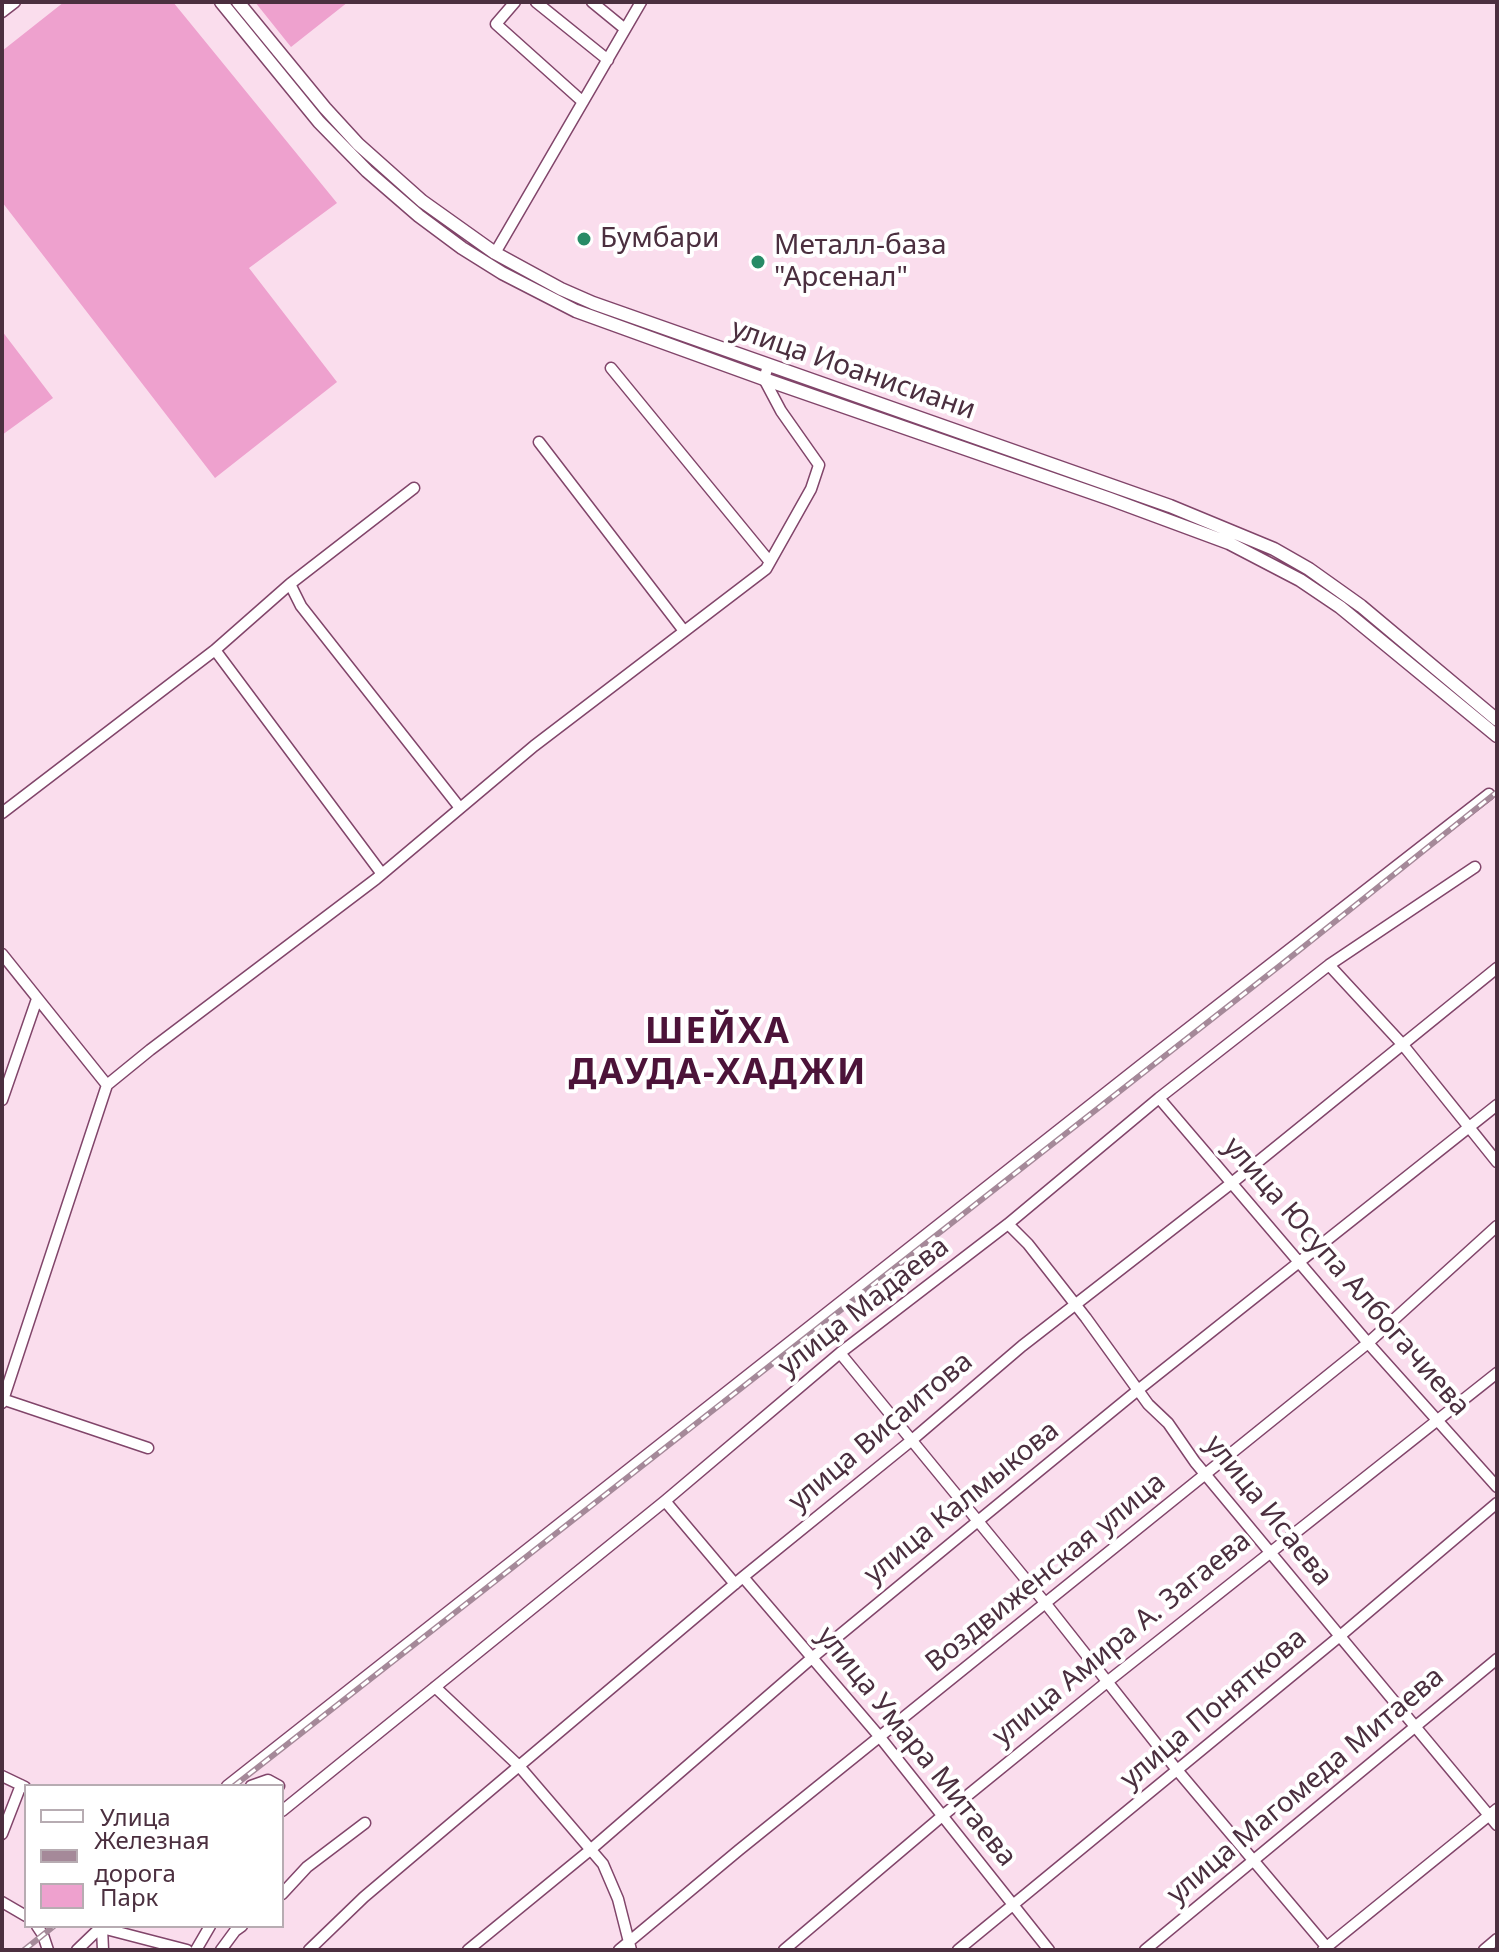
<!DOCTYPE html>
<html>
<head>
<meta charset="utf-8">
<style>
	body { margin:0 }
	#map { position:relative; width:1499px; height:1952px; overflow:hidden; background:#fadded; font-family:"Noto Sans",sans-serif }
	canvas { display:block }
	.frame { position:absolute; inset:0; border:4px solid #4b2f3f; pointer-events:none }
	.legend { position:absolute; left:24px; top:1784px; width:260px; height:144px; box-sizing:border-box; background:#fff; border:2px solid #b7acb2; margin:0; padding:10px 14px; list-style:none; font-size:24px; color:#4b2f3f }
	.legend li { display:flex; align-items:center; gap:16px; height:40px }
	.legend b { width:40px; border:2px solid #b7acb2 }
</style>
</head>
<body>
<div id="map">
<canvas width="1499" height="1952"></canvas>
<div class="frame"></div>
<ul class="legend">
<li><b style="height:10px;background:#fff"></b>Улица</li>
<li><b style="height:10px;background:#a58999"></b>Железная дорога</li>
<li><b style="height:22px;background:#eea1ce"></b>Парк</li>
</ul>
</div>
<script>
const context = document.querySelector('canvas').getContext('2d');
context.lineJoin = 'round';
function paint(path, color) {
  context.fillStyle = color;
  context.fill(path, 'evenodd');
}
function poly(rows) {
  const path = new Path2D();
  for (const r of rows) {
    path.moveTo(r[0], r[1]);
    for (let i = 2; i < r.length; i += 2) path.lineTo(r[i], r[i + 1]);
  }
  return path;
}
function stroke(path, color, width, dash) {
  context.strokeStyle = color;
  context.lineWidth = width;
  context.lineCap = dash ? 'butt' : 'round';
  context.setLineDash(dash || []);
  context.stroke(path);
}
function label(font, color, halo, rows, align = 'center') {
  context.font = font + ' "Noto Sans",sans-serif';
  context.lineWidth = 8;
  context.setLineDash([]);
  context.textBaseline = 'middle';
  context.strokeStyle = halo;
  context.fillStyle = color;
  for (const [text, x, y, turn = 0] of rows) {
    context.save();
    context.translate(x, y);
    context.rotate((+turn || 0) * Math.PI / 180);
    context.textAlign = isNaN(turn) ? turn : align;
    if (halo) context.strokeText(text, 0, 0);
    context.fillText(text, 0, 0);
    context.restore();
  }
}
paint(poly([
	[64,2,173,2,337,203,249,268,337,382,215,478,2,202,2,51],
	[255,2,348,2,291,47],
	[2,331,53,398,2,435]
]), '#eea1ce');
const minor = poly([
	[515,2,496,24,583,102],
	[536,2,608,60],
	[592,2,625,29],
	[2,12,15,2],
	[495,253,641,2],
	[611,368,770,562],
	[539,442,684,631],
	[290,584,301,606,460,808],
	[215,650,382,874],
	[2,813,215,650,290,584,414,488],
	[2,954,107,1085],
	[1329,965,1403,1045,1497,1162],
	[107,1085,150,1050,376,879,534,746,766,569,811,489,819,465,781,411,764,379,768,366],
	[1159,1098,1368,1343,1497,1487],
	[2,1100,37,999],
	[1008,1224,1028,1244,1086,1318,1148,1404,1168,1423,1195,1462,1497,1825],
	[840,1353,1046,1604,1177,1770,1329,1950],
	[2,1399,148,1448],
	[2,1403,107,1085],
	[665,1501,735,1584],
	[743,1577,879,1736,1049,1950],
	[435,1687,519,1766,603,1864,618,1899,631,1950],
	[2,1776,25,1787],
	[227,1786,1141,1065,1489,794],
	[251,1786,268,1780,279,1786],
	[282,1811,665,1501,840,1353,1008,1224,1159,1098,1329,965,1475,867],
	[2,1834,21,1785],
	[282,1894,307,1867,365,1823],
	[2,1902,26,1916],
	[37,1926,43,1935,48,1950],
	[77,1950,102,1926],
	[103,1950,102,1928,187,1950],
	[196,1950,210,1926],
	[221,1950,235,1931,242,1926],
	[309,1950,364,1897,519,1766,743,1577,912,1440,1022,1346,1233,1182,1497,968],
	[468,1950,589,1851,813,1657,978,1521,1138,1390,1497,1105],
	[619,1950,739,1850,1368,1343,1497,1226],
	[784,1950,941,1817,1107,1682,1497,1373],
	[958,1950,1340,1636,1497,1503],
	[1145,1950,1497,1659],
	[1323,1950,1497,1809],
	[1484,1950,1497,1939]
]);
const major = poly([
	[221,2,319,122,367,171,419,216,462,248,502,273,576,311,764,379,1110,499,1229,543,1300,580,1340,607,1497,736],
	[238,2,325,108,358,144,422,201,495,253,561,289,593,303,1170,506,1274,549,1309,569,1361,606,1497,720]
]);
stroke(minor, '#81456a', 13);
stroke(major, '#81456a', 15);
stroke(minor, '#fff', 10);
stroke(major, '#fff', 12);
const rail = poly([
	[234,1786,1282,964,1497,792],
	[24,1950,54,1926]
]);
stroke(rail, '#a58999', 6);
stroke(rail, '#fff', 3, [9]);
for (const [x, y, r, color] of [
	[584,239,8,"#278b66"],
	[758,262,8,"#278b66"]
]) {
  const dot = new Path2D();
  dot.arc(x, y, r, 0, 2 * Math.PI);
  context.fillStyle = color;
  context.fill(dot);
  stroke(dot, '#fff', 3);
}
label('28px', '#4b2f3f', '#fff', [
	["Бумбари",600,239],
	["Металл-база",774,246],
	["\"Арсенал\"",774,278]
], 'left');
label('28px', '#4b2f3f', '#fff', [
	["улица Иоанисиани",853,370,19],
	["улица Юсупа Албогачиева",1346,1277,49],
	["улица Мадаева",864,1307,-38],
	["улица Висаитова",881,1432,-40],
	["улица Калмыкова",962,1503,-39],
	["улица Исаева",1268,1511,51],
	["Воздвиженская улица",1046,1573,-39],
	["улица Амира А. Загаева",1122,1639,-39],
	["улица Поняткова",1214,1709,-40],
	["улица Умара Митаева",916,1747,51],
	["улица Магомеда Митаева",1306,1786,-40]
]);
context.letterSpacing = '2px';
label('bold 36px', '#4c1339', '#fff', [
	["ШЕЙХА",718,1033],
	["ДАУДА-ХАДЖИ",718,1074]
]);
context.letterSpacing = '0px';
</script>
</body>
</html>
